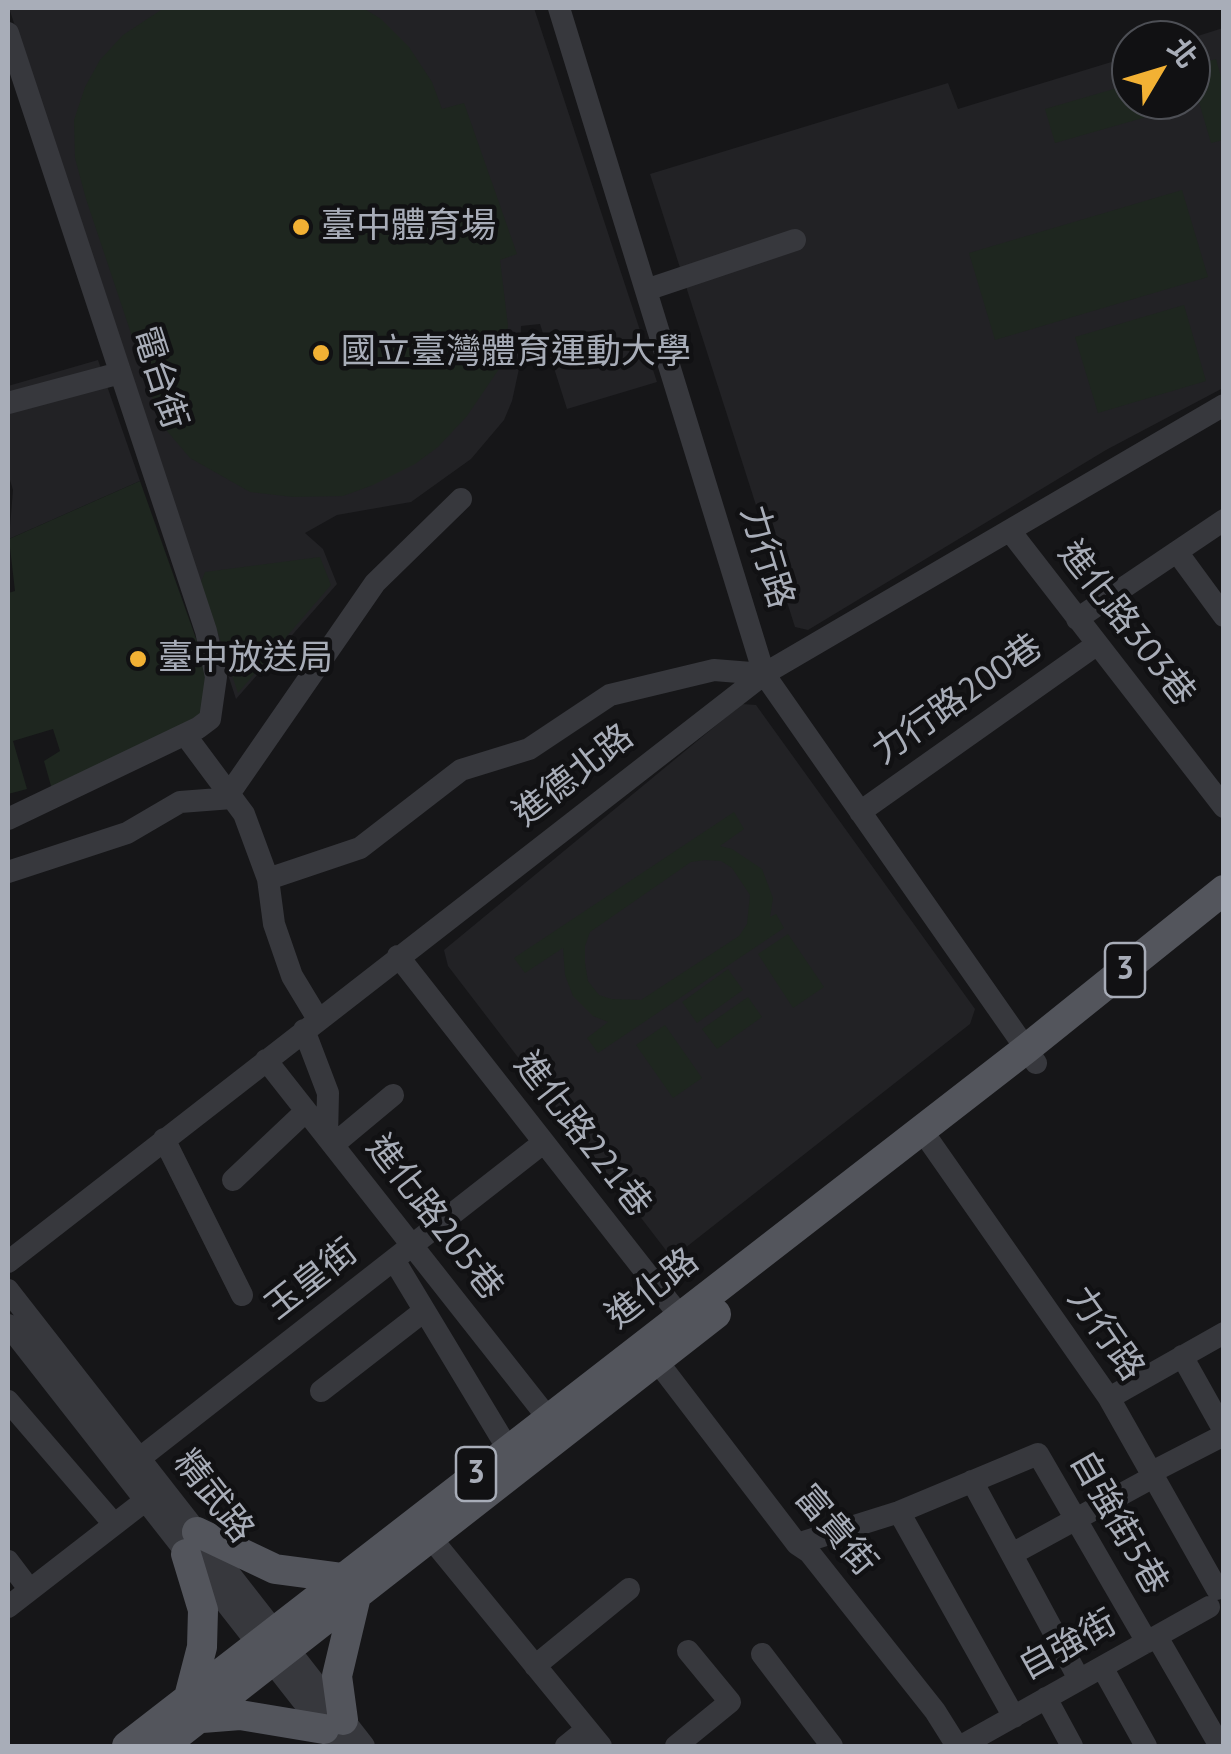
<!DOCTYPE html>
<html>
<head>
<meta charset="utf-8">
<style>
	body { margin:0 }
	#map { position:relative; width:1231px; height:1754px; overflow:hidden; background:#161618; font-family:"PT Sans","Noto Sans TC",sans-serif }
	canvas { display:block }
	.frame { position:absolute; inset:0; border:10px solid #a8adb8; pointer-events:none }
	.north { position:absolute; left:1111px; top:20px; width:100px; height:100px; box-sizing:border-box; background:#111113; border:2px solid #4d4f55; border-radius:50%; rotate:52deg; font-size:28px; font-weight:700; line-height:40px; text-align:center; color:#a8adb8 }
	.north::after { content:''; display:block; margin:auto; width:35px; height:45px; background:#f2b134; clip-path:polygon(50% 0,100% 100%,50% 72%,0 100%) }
</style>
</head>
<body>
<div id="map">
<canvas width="1231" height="1754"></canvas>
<div class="frame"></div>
<div class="north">北</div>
</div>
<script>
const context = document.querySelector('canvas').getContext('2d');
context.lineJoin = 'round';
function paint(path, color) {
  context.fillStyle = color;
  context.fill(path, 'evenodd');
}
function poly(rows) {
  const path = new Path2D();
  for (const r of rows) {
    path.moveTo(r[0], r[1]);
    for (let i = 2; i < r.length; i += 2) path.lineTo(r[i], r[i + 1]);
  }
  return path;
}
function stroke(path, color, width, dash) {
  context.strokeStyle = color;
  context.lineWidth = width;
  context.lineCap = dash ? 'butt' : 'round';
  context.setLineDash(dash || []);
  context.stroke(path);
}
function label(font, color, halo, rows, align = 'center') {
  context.font = font + ' "PT Sans","Noto Sans TC",sans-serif';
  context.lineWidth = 9;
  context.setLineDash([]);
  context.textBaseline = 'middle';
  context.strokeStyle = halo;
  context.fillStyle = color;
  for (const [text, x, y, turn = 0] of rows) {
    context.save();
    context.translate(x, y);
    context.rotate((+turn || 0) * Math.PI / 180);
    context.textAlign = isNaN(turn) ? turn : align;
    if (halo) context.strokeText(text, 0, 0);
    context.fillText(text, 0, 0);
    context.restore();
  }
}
paint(poly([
	[9,8,534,8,657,382,567,409,540,324,521,326,520,364,512,401,504,420,471,459,411,502,337,515,305,533,323,549,337,584,236,699],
	[1223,28,1223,388,1106,450,808,630,795,627,650,174,948,83,958,109,1131,56,1131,100,1191,100,1191,40,1185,40],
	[98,360,140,481,9,539,13,490,8,473,8,386],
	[742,704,756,705,975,1009,970,1024,680,1252,668,1253,448,966,444,950]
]), '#222225');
paint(poly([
	[164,8,363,8,381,19,409,47,432,82,442,109,464,103,517,254,500,260,508,326,501,366,467,416,438,447,415,464,373,485,343,496,293,497,250,492,190,458,167,431,153,399,86,199,75,158,74,120,85,87,100,60,123,35],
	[1216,59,1223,84,1223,140,1211,143,1199,102,1055,143,1045,109,1131,84,1131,100,1191,100,1191,66],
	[1182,190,1208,277,995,340,969,253],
	[1184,305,1206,381,1098,413,1075,337],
	[140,481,210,678,202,712,183,732,53,793,44,761,60,751,53,729,13,741,27,789,8,794,8,593,15,591,9,539],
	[320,557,331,585,238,693,201,582,205,572],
	[734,812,744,829,720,846,732,849,762,869,773,898,770,917,776,914,784,928,598,1053,587,1038,608,1022,593,1016,573,996,565,975,563,948,525,973,514,958],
	[705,860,721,861,732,868,750,895,747,924,739,936,641,1000,611,999,599,995,588,981,585,963,585,946,590,932,691,862],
	[788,934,824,987,793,1008,758,954],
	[728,969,743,990,697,1023,682,1002],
	[748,997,762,1017,717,1049,702,1029],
	[665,1025,702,1078,673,1098,636,1045]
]), '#1e261f');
stroke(poly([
	[559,8,764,674,1036,1063],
	[8,33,206,631,216,677,210,719,198,728,8,819],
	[646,290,795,240],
	[8,403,120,373],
	[1010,531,1224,807],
	[1177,552,1224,616],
	[1077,619,1224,520],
	[186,736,244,814,268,879,274,924,292,976,318,1019],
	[229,794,375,583,461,499],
	[860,812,1096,645],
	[8,872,127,833,180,802,232,798],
	[268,879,360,848,461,770,529,749,610,695,714,670,764,674],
	[398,956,680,1316,657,1361,797,1544,809,1552,935,1711,957,1746],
	[304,1030,328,1093,327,1137],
	[266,1060,548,1418],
	[921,1129,1109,1398,1217,1589],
	[164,1139,242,1295],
	[333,1145,393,1095],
	[233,1180,306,1111],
	[394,1260,508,1449],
	[8,1262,764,674,1224,405],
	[8,1290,364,1746],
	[8,1325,338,1746],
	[1182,1356,1224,1431],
	[321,1391,424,1311],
	[1109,1398,1224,1333],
	[8,1401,114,1524],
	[126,1469,543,1143],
	[1152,1472,1224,1435],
	[972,1481,1079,1679],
	[899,1512,1014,1717],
	[430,1537,601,1746],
	[797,1544,899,1512,1038,1454,1147,1642],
	[1012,1554,1155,1476],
	[8,1561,30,1590],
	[8,1607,155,1493],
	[1157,1637,1220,1746],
	[762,1654,832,1746],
	[535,1666,629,1589],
	[1102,1667,1146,1746],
	[1046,1698,1072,1746],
	[566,1746,587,1729],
	[676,1746,730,1702,688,1651],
	[961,1746,1209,1607]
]), '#37383d', 22);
stroke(poly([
	[197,1532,275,1569,343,1578],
	[186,1554,203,1610,202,1647,189,1697],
	[202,1718,240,1715,324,1729],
	[343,1720,337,1676,356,1596],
	[127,1746,1026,1049,1224,890],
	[163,1746,716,1314]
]), '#53555c', 30);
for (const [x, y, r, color] of [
	[301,227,10,"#f2b134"],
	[321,353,10,"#f2b134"],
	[138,659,10,"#f2b134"]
]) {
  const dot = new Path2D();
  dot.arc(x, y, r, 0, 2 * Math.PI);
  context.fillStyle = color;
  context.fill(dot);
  stroke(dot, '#111113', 4);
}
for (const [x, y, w] of [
	[1125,970,40],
	[476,1474,40]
]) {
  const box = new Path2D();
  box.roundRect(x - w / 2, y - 27, w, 54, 8);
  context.fillStyle = '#111113';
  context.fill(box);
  stroke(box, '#a8adb8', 2.5);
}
label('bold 32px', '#a8adb8', null, [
	["3",1125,970],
	["3",476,1474]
]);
label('35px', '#a8adb8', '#111113', [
	["臺中體育場",321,227],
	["國立臺灣體育運動大學",341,353],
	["臺中放送局",158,659]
], 'left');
label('35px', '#a8adb8', '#111113', [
	["電台街",159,378,72],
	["力行路",766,557,73],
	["進化路303巷",1126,624,52],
	["力行路200巷",958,700,-35],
	["進德北路",574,776,-38],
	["進化路221巷",582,1135,52],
	["進化路205巷",434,1218,52],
	["玉皇街",312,1280,-38],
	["進化路",653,1289,-38],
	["力行路",1105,1334,55],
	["精武路",213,1497,52],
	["自強街5巷",1118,1523,60],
	["富貴街",835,1531,50],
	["自強街",1068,1646,-29]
]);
</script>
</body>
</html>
